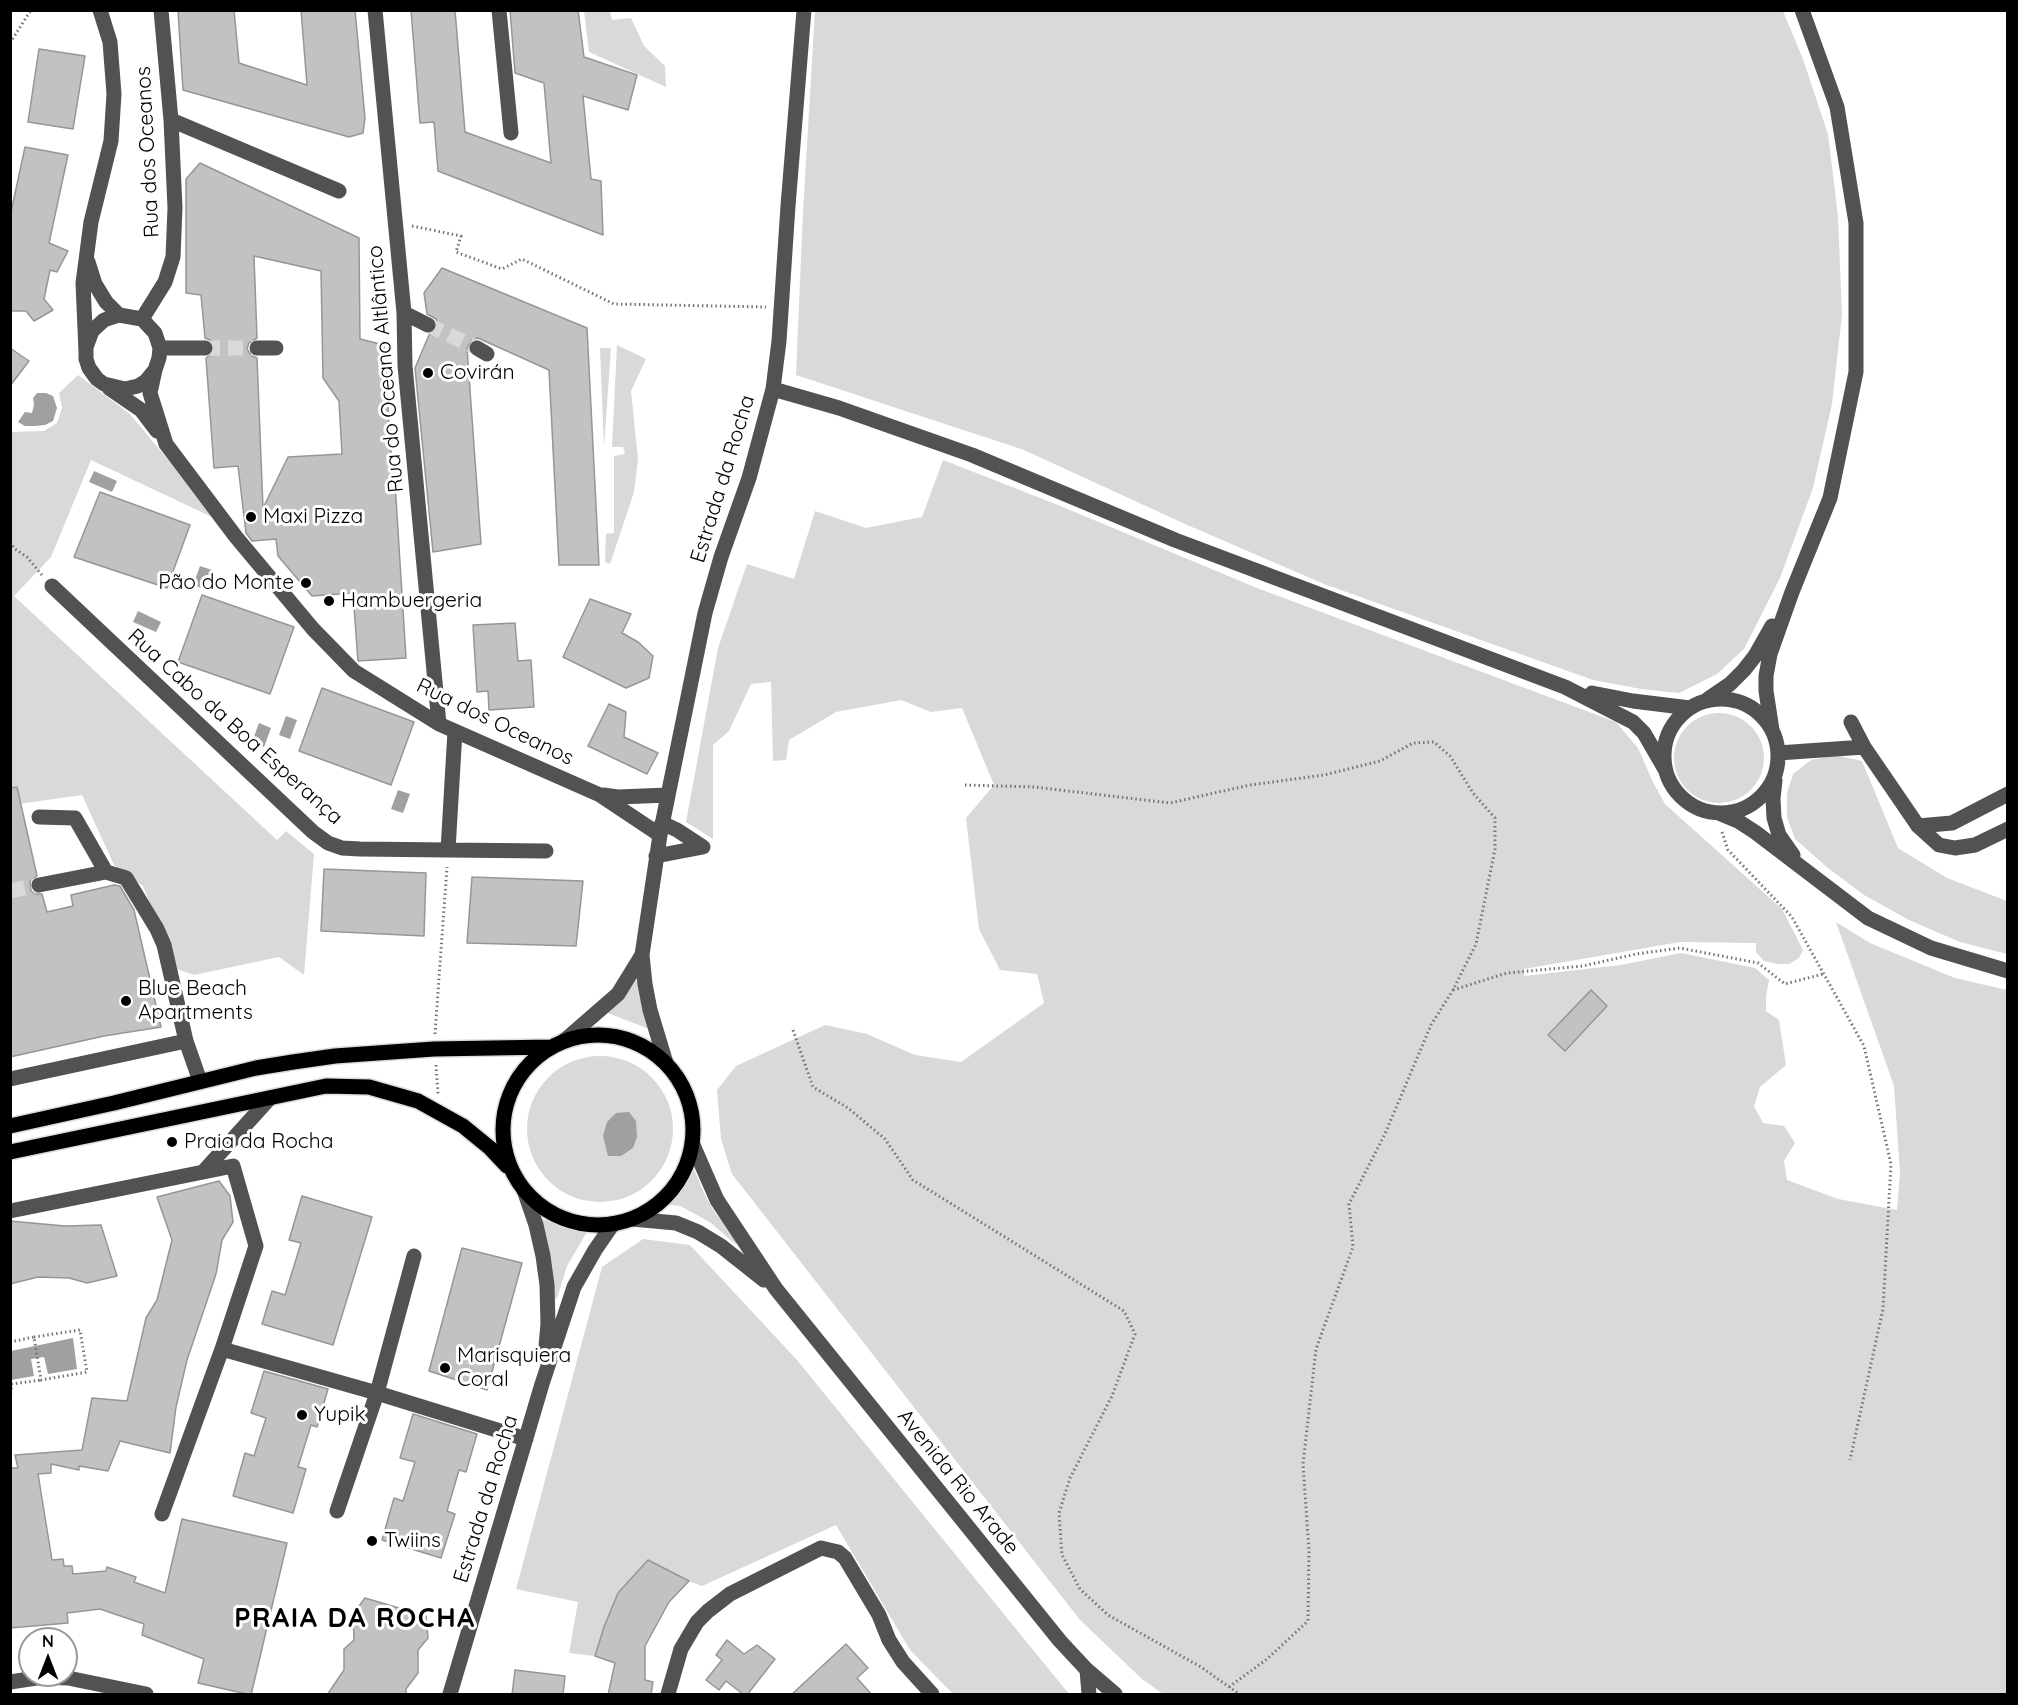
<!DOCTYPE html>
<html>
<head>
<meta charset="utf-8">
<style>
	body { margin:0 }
	#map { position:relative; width:2018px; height:1705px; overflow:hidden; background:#fff; font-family:Quicksand,sans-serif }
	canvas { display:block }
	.frame { position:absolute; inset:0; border:12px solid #000; pointer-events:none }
	.north { position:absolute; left:18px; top:1627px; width:60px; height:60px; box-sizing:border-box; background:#fff; border:2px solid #999; border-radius:50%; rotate:0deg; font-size:16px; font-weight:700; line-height:24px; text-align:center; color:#000 }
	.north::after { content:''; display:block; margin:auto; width:21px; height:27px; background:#000; clip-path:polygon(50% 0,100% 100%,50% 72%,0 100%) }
</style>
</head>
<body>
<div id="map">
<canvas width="2018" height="1705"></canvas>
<div class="frame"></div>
<div class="north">N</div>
</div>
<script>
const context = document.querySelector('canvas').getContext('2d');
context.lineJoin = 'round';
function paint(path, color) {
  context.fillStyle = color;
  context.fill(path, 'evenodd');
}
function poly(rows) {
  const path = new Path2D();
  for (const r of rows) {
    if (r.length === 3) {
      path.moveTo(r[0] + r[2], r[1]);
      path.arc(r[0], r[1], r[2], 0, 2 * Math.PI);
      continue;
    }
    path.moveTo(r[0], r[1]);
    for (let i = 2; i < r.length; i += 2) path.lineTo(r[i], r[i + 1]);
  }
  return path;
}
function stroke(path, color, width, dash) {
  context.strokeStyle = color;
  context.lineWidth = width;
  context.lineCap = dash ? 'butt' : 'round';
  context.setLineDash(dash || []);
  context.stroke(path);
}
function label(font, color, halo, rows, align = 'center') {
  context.font = font + ' Quicksand,sans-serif';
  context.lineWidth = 6;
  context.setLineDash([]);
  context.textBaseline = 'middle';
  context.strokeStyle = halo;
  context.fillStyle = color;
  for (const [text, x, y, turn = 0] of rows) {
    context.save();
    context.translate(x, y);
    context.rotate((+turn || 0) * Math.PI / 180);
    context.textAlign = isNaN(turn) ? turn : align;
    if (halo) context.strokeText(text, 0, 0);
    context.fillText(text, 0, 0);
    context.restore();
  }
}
paint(poly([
	[584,11,610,11,612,20,631,18,644,46,665,66,666,87,589,52],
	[815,11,1783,11,1803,59,1828,134,1838,216,1842,315,1832,404,1813,488,1780,578,1744,649,1717,674,1679,693,1641,689,1593,680,1324,584,1185,524,1024,450,796,375,803,211],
	[617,345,646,359,631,391,638,459,634,492,610,564,605,562,606,534,614,533,614,456,625,454,623,447,612,447],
	[600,348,611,348,604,447],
	[78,375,130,414,169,461,212,517,91,460,51,557,14,596,277,840,286,831,314,854,304,975,279,957,194,975,177,969,143,886,114,865,82,795,11,805,10,432,44,431,57,423,62,408,59,393],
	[943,460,1058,505,1257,588,1616,722,1638,748,1653,782,1665,804,1782,909,1803,950,1799,958,1789,964,1778,964,1764,961,1756,952,1756,943,1680,942,1524,969,1524,976,1621,965,1681,953,1755,968,1769,980,1766,996,1766,1011,1779,1020,1786,1065,1760,1087,1754,1106,1763,1123,1784,1126,1795,1143,1784,1161,1787,1180,1838,1199,1897,1210,1900,1173,1894,1086,1836,922,1870,943,1955,978,2007,990,2007,1694,1163,1694,1142,1679,1080,1620,732,1174,721,1139,717,1090,736,1066,825,1025,867,1034,915,1055,961,1062,1044,1003,1037,974,1000,970,979,929,966,818,994,785,962,708,931,712,901,700,836,712,789,740,786,760,773,761,771,682,751,684,729,731,713,745,713,839,686,822,718,648,747,564,794,579,815,511,866,528,922,517],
	[1719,758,45],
	[1835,755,1862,761,1898,848,1947,878,2007,901,2007,954,1960,942,1909,920,1864,895,1828,868,1795,839,1787,817,1787,793,1793,774,1811,760],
	[637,972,649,1029,605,1012],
	[600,1129,73],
	[693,1167,705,1195,715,1213,739,1240,735,1244,711,1223,699,1216,680,1206,665,1204,676,1192],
	[542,1219,566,1227,588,1230,567,1266,557,1298,555,1300,540,1221],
	[643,1239,690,1245,797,1360,1069,1694,953,1694,910,1650,836,1525,702,1586,689,1581,618,1593,604,1627,595,1656,569,1653,578,1602,516,1589,602,1267]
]), '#d9d9d9');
paint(poly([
	[37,393,46,393,53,396,57,408,53,421,45,425,34,426,25,426,18,422,25,412,32,413,34,405,33,398],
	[94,471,117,481,112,492,89,482],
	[200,566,212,570,205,589,193,585],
	[138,611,161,622,156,632,133,622],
	[286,716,297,720,290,739,279,735],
	[259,723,271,728,264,747,252,742],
	[398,790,410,794,403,813,391,809],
	[629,1112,636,1121,637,1137,633,1148,621,1156,608,1156,603,1136,607,1122,616,1113],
	[73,1338,77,1369,48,1374,44,1357,31,1359,34,1376,11,1380,11,1351]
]), '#a0a0a0');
const building = poly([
	[178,10,234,10,239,63,307,85,301,10,355,10,365,118,363,133,349,137,183,90,178,10],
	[411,10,455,10,465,132,551,163,544,83,515,73,510,10,578,10,584,57,637,75,628,110,583,96,591,179,601,181,603,235,438,171,434,122,420,123,411,10],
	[39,49,85,56,73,129,28,122,39,49],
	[25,147,68,155,49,243,68,251,57,272,50,270,44,299,53,310,34,321,26,311,10,311,10,217,25,147],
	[200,163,359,238,360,339,384,345,392,467,394,467,406,658,358,661,353,593,312,596,278,556,276,539,252,541,246,533,238,466,214,468,206,358,213,353,215,347,210,340,205,338,201,295,186,293,186,179,200,163],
	[254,256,321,271,323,378,339,401,342,454,288,457,263,508,257,358,252,356,247,349,249,343,257,338,254,256],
	[442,268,587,328,599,565,559,565,549,370,478,338,472,340,467,348,481,544,433,552,415,368,429,335,436,330,438,325,436,319,427,314,424,293,442,268],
	[10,348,29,361,10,386,10,348],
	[100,492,190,525,167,588,74,557,100,492],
	[202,595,294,627,270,694,178,662,202,595],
	[590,599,631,614,622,633,638,642,653,656,649,678,626,688,563,657,590,599],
	[515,623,518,661,531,660,534,707,489,710,488,691,477,692,473,625,515,623],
	[322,688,414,722,391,785,299,751,322,688],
	[609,704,626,712,624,737,658,753,647,774,588,746,609,704],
	[17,787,37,876,30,881,31,891,35,894,42,894,47,912,73,906,71,895,114,885,120,886,134,910,161,1027,104,1036,10,1057,10,788,17,787],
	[324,869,426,873,424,936,321,931,324,869],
	[472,877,583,881,576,946,467,943,472,877],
	[1591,990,1607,1006,1565,1051,1548,1035,1591,990],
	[219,1181,230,1196,233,1222,222,1240,216,1274,187,1360,176,1407,170,1453,120,1441,108,1471,79,1466,79,1470,51,1464,51,1473,38,1474,52,1560,63,1559,64,1566,72,1566,73,1574,106,1571,107,1567,136,1577,134,1582,165,1593,182,1519,287,1543,251,1695,198,1683,204,1659,142,1635,144,1624,100,1609,67,1613,68,1623,10,1628,10,1468,18,1468,15,1455,82,1450,92,1398,127,1401,146,1318,157,1300,172,1240,157,1197,219,1181],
	[302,1196,372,1217,333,1345,262,1324,272,1291,285,1295,301,1243,289,1240,302,1196],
	[10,1221,65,1226,101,1225,117,1276,87,1283,69,1278,38,1277,10,1284,10,1221],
	[462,1248,522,1263,487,1390,429,1371,462,1248],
	[264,1371,328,1389,317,1427,311,1425,298,1467,306,1469,293,1513,233,1496,245,1453,254,1456,266,1418,251,1413,264,1371],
	[413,1414,477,1434,466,1472,459,1470,447,1511,455,1514,441,1558,382,1540,394,1498,403,1501,415,1462,400,1458,413,1414],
	[648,1560,689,1581,669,1602,645,1646,645,1680,653,1682,651,1695,608,1695,615,1663,595,1656,604,1627,618,1593,648,1560],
	[365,1598,426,1616,428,1638,418,1650,418,1673,406,1689,406,1695,327,1695,344,1670,344,1649,354,1640,353,1614,365,1598],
	[727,1640,744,1654,757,1645,775,1659,747,1695,744,1695,726,1681,719,1690,706,1680,722,1660,716,1655,727,1640],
	[846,1644,868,1668,857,1678,872,1695,791,1695,846,1644],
	[515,1670,565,1676,563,1695,512,1695,515,1670]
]);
paint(building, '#c2c2c2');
stroke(building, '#969696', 1.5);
stroke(poly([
	[428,325,477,348],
	[205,348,257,348],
	[10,891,39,885]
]), '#d9d9d9', 15, [15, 8]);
const major = poly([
	[598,1130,95],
	[10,1126,114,1103,256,1068,293,1062,335,1056,434,1049,551,1047],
	[10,1152,326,1086,369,1087,418,1101,463,1126,490,1148,507,1166]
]);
stroke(major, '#dbdbdb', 18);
stroke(poly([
	[10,43,31,10],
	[412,226,461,236,456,252,502,269,522,259,614,304,766,307],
	[10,542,15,549,27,557,42,575],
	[965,785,1034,787,1170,803,1250,785,1324,775,1380,761,1413,743,1434,742,1450,756,1473,793,1495,818,1495,849,1476,944,1453,990,1431,1025,1385,1134,1349,1204,1353,1247,1316,1349,1303,1464,1309,1551,1308,1621,1267,1659,1229,1687],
	[1722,832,1728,850,1792,917,1864,1046,1891,1164,1883,1309,1850,1460],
	[1453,990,1507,973,1583,966,1636,954,1680,948,1758,963,1785,984,1823,974],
	[793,1030,813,1087,848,1108,885,1139,913,1180,1124,1311,1135,1334,1112,1396,1070,1478,1059,1513,1062,1555,1080,1589,1108,1615,1201,1667,1239,1694],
	[435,1034,447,867],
	[436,1065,438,1094],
	[10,1177,10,1183],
	[10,1342,34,1337,41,1380,87,1372,80,1330,34,1337],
	[10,1398,12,1384,41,1380]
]), '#747474', 3, [1.5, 3]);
stroke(poly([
	[375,10,404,313,405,366,439,724],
	[499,10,511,133],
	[171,120,339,191],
	[88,262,95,284,106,302,119,315],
	[404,313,428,325],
	[119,315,142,319,155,333,160,348,159,358,155,370,146,381,138,386,125,389,104,384,97,379,89,368,86,359,86,347,92,331,104,320,119,315],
	[142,319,165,282,173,257,175,208,171,120,161,10],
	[160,348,205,348],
	[257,348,276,348],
	[477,348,487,354],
	[86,352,83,283,91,222,111,141,114,94,110,42,100,10],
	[155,370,150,393,166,444,236,537,313,629,354,671,439,724,600,795,660,835],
	[109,388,141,410,157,431],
	[773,389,839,408,972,455,1175,540,1565,687,1633,722,1644,733,1666,771],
	[52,586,313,832,328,843,342,848,360,849,448,850],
	[1592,693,1633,701,1690,708],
	[1708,699,1730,684,1744,670,1755,656,1772,626],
	[1721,756,57],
	[1851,722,1864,747],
	[1772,730,1766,691,1766,676,1770,654,1792,592,1830,498,1856,372,1856,223,1837,107,1802,10],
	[455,731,448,850,546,851],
	[1778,753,1864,747,1918,826,1939,845,1955,848,1975,845,2008,829],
	[1775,780,1773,799,1774,818,1779,835,1793,855],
	[603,795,618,797,668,795],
	[1719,813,1738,821,1755,832,1868,918,1931,948,2008,971],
	[39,817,75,818,106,872],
	[1918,826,1952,823,2008,794],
	[656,856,703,847,677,830,662,823],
	[186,1041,200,1081],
	[564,1041,618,994,642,955],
	[666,1063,650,1010,645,984,642,955,660,835,705,613,721,557,749,478,773,389,779,341,788,206,804,10],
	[10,1079,186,1041,164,945,157,929,126,878,106,872,39,885],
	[693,1145,717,1200,776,1289,1060,1641,1087,1670,1115,1694],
	[203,1172,270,1098],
	[524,1190,536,1225,543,1256,547,1285,548,1324,545,1357],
	[10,1211,233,1166,256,1246,222,1349,162,1514],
	[632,1219,676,1223,698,1232,721,1246,764,1280],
	[222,1349,377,1393,526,1439],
	[337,1511,377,1393,414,1256],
	[1087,1670,1089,1694],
	[10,1682,43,1677,68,1678,146,1694],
	[450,1694,542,1384,574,1287,595,1250,613,1224],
	[668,1694,681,1649,697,1622,708,1611,730,1594,821,1548,838,1552,845,1558,879,1615,889,1640,903,1662,932,1694]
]), '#525252', 15);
stroke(major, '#000', 15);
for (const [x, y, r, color] of [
	[428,373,6,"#000"],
	[251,517,6,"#000"],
	[306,583,6,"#000"],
	[329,601,6,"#000"],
	[126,1001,6,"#000"],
	[172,1142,6,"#000"],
	[445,1368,6,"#000"],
	[302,1415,6,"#000"],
	[372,1541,6,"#000"]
]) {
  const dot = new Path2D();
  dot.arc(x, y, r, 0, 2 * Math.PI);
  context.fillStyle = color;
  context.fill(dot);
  stroke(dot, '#fff', 2);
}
label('21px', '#000', '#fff', [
	["Rua dos Oceanos",148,152,-93],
	["Rua do Oceano Altlântico",386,369,-95],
	["Estrada da Rocha",723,479,-73],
	["Rua dos Oceanos",495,722,26],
	["Rua Cabo da Boa Esperança",235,727,42],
	["Avenida Rio Arade",958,1482,51],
	["Estrada da Rocha",486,1499,-73]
]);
label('21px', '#000', '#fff', [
	["Covirán",440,373],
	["Maxi Pizza",263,517],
	["Pão do Monte",294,583,"right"],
	["Hambuergeria",341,601],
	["Blue Beach",138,989],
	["Apartments",138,1013],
	["Praia da Rocha",184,1142],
	["Marisquiera",457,1356],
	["Coral",457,1380],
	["Yupik",314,1415],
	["Twiins",384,1541]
], 'left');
context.letterSpacing = '1.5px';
label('bold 27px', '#000', '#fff', [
	["PRAIA DA ROCHA",355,1619]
]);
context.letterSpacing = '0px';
</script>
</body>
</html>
